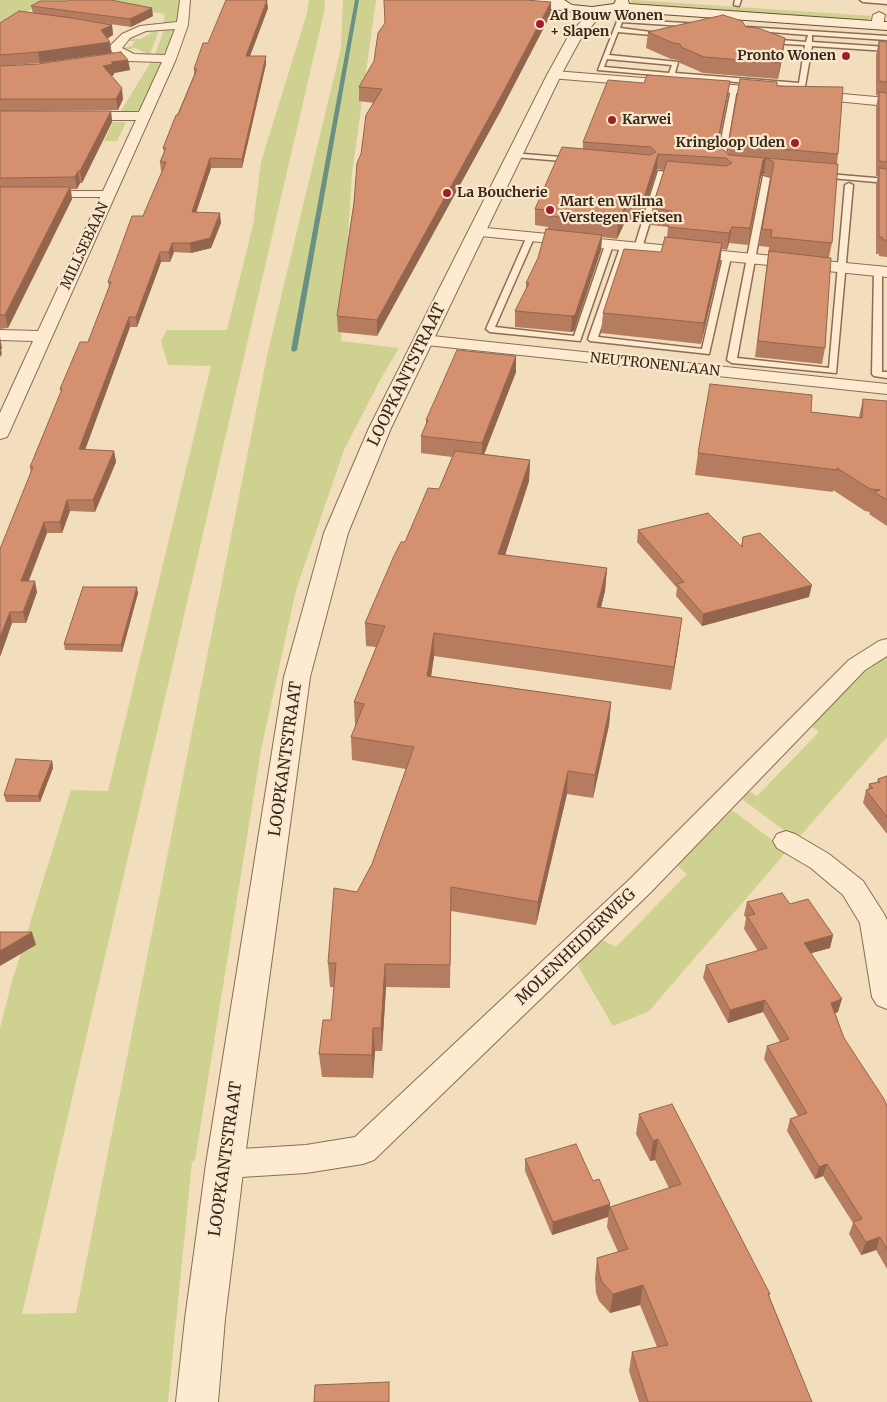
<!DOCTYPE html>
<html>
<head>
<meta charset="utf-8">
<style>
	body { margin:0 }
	canvas { display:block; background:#f2ddbd }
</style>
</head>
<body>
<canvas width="887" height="1402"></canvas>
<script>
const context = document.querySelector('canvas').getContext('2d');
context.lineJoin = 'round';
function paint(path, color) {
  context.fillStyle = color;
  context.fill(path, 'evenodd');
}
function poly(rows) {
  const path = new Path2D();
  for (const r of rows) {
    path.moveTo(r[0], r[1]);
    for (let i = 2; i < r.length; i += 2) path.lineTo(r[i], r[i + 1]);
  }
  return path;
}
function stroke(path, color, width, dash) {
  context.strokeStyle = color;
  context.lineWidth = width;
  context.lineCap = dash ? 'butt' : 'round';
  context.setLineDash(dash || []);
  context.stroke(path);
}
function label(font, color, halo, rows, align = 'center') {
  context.font = font + ' Merriweather,serif';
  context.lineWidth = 4.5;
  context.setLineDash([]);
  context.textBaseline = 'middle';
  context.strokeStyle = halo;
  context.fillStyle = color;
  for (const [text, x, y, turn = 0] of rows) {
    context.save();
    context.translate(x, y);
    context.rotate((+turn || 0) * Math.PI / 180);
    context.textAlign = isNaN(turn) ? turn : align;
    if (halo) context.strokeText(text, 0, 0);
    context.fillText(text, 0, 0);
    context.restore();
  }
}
paint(poly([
	[0,0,179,0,177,20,167,23,163,23,165,14,101,3,42,1,0,33],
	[309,0,325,0,324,12,22,1314,76,1313,268,351,341,48,343,0,376,0,352,174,341,341,399,348,379,382,344,450,296,590,261,750,195,1160,192,1162,168,1402,0,1402,0,1028,11,985,71,790,108,791,211,366,168,365,161,341,167,330,227,330,253,225,261,162,307,13],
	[632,0,634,0,872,16,867,21,628,7],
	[160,27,149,57,138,56,146,53,135,48,125,50,122,48,132,46,135,41,126,41,127,39,140,39,152,33,145,31],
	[165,27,175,30,167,53,154,57],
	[151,62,163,64,140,111,119,114],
	[113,122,126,122,117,141,104,141],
	[887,656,887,737,801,835,793,837,742,799,749,791,757,796,819,732,812,727,826,703,840,689],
	[732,810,787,851,649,1011,613,1026,578,966,596,937,616,947,687,874,677,865]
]), '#cfd190');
paint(poly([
	[355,0,359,0,297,350,294,352,291,350,355,0]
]), '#689183');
const service = poly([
	[735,0,741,0,739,6,734,5,735,0],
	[860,0,887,0,887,4,863,2,860,0],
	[618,19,701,24,699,27,622,22,620,28,666,34,663,36,618,32,609,55,678,62,675,73,799,83,805,45,768,43,765,41,768,39,806,42,808,35,745,30,747,27,887,36,887,40,812,35,812,42,887,47,887,51,812,46,804,92,801,94,798,92,799,87,673,77,668,84,665,82,667,76,598,70,618,19],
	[607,59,672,65,669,73,604,67,607,59],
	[734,87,737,89,725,159,730,164,726,166,717,160,731,89,734,87],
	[511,153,574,158,578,160,574,162,514,157,511,157,511,153],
	[658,171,680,173,684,175,680,177,664,176,642,248,635,250,634,248,658,171],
	[817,173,887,179,887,183,820,177,817,177,817,173],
	[763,176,770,178,737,358,829,368,845,185,849,183,853,185,836,373,732,363,727,360,763,176],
	[527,236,534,238,495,327,574,336,605,245,609,243,613,245,580,341,490,332,486,329,527,236],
	[621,245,628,247,598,337,702,349,723,257,730,255,731,257,709,354,590,341,588,339,621,245],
	[878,268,882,271,882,372,887,372,887,378,874,376,872,374,874,271,878,268]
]);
const pedestrian = poly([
	[0,191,110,191,115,194,110,197,0,197,0,191]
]);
const minor = poly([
	[180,0,190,0,188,25,176,59,9,433,7,437,0,439,0,413,33,341,0,340,0,330,38,331,136,120,79,120,72,116,79,112,139,112,162,62,128,61,112,52,110,46,122,34,140,26,177,22,180,0],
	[175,29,165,55,134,54,122,48,130,38,146,31,175,29],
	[879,12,885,15,883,25,877,28,871,25,873,15,879,12],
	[554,71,771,88,777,92,771,96,550,78,548,75,554,71],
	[809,91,887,98,887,106,805,98,803,95,809,91],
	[476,227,887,267,887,277,471,235,468,232,471,229,476,227],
	[423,335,887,384,887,394,417,344,414,340,417,336,423,335],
	[887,639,887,656,865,670,651,892,374,1160,363,1164,306,1173,225,1178,214,1174,209,1164,214,1154,225,1150,306,1145,355,1137,631,878,849,660,879,641,887,639],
	[786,831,795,834,829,854,863,881,884,914,887,920,887,1009,877,1005,872,997,860,923,843,895,811,868,777,848,773,841,777,834,786,831]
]);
const tertiary = poly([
	[598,7,604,11,580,40,561,75,391,428,348,533,310,677,244,1164,225,1319,218,1402,176,1402,185,1319,206,1164,284,677,324,533,369,428,547,75,569,35,593,8,598,7]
]);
const secondary = poly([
	[481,0,564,0,572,5,592,7,614,4,616,0,628,0,629,4,887,22,887,30,618,11,592,15,562,10,487,4,481,0]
]);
stroke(service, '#8c6d54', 3);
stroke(pedestrian, '#8c6d54', 2);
stroke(minor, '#8c6d54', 2);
stroke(tertiary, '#8c6d54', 2);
stroke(secondary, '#6d4e38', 2);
paint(service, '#fcebd1');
paint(pedestrian, '#fcebd1');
paint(minor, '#fcebd1');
paint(tertiary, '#fcebd1');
paint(secondary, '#fcebd1');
paint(poly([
	[31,6,153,16,131,27,102,23,112,25,113,35,107,39,110,42,111,53,40,63,0,66,0,23,33,13],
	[268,8,250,56,266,64,242,168,211,168,196,212,221,223,211,248,191,253,174,252,170,262,161,262,137,327,130,327,85,450,114,451,116,462,95,512,70,511,62,533,47,533,29,581,37,592,26,623,12,623,0,657,31,473,30,467,61,392,60,389,88,342,109,287,108,282,143,216,162,171,161,171,160,162,164,152,163,148,194,75,194,69,208,43],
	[551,14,500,112,377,336,338,332,337,316,361,154,374,103,359,101,359,87],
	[746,27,783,54,778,79,703,73,680,63,678,60,671,59,646,48,648,32],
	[879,41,887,42,887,257,879,256,879,254,876,254,876,184,878,176,876,176,876,107,878,96,876,95,876,55],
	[128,60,130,70,114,73,114,75,111,76,123,99,118,110,30,111,111,111,112,122,82,183,80,183,77,189,71,189,72,199,8,328,0,329,0,66],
	[777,86,838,154,837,164,832,243,829,257,825,348,822,364,755,357,769,247,759,246,771,178,764,174,761,176,748,245,729,243,727,250,722,249,720,262,701,344,601,333,603,313,661,252,667,237,668,227,651,225,652,208,664,170,657,169,640,224,625,222,617,239,602,237,601,250,574,331,571,332,515,327,515,311,526,290,526,283,538,258,548,230,548,227,535,225,535,209,583,149,583,142,728,95,718,145,728,154,729,140],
	[516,356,516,372,484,454,530,460,529,481,505,555,607,568,605,591,601,608,679,641,671,690,434,656,431,676,611,702,609,725,593,798,567,794,536,925,451,911,450,988,386,987,382,1051,375,1051,373,1078,322,1077,319,1054,331,1020,334,987,330,987,328,963,357,892,372,864,406,769,352,760,351,737,356,725,355,725,354,702,376,647,366,646,365,623,405,542,439,489,452,457,421,453,421,436,426,424,426,420],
	[863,399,887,401,887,526,869,514,870,512,865,511,833,490,833,492,695,475,698,453,811,412,859,417],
	[638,530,741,546,743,537,809,597,702,626,676,596,677,588,637,542],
	[138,593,122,652,65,650,64,644],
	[52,761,53,768,40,802,6,802,4,795],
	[887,776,887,834,863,803,866,790,868,790,869,784,877,782,878,779],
	[747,902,790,904,833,935,830,948,811,953,838,1012,835,1013,844,1038,887,1106,887,1269,876,1250,861,1255,849,1234,853,1223,823,1176,815,1179,787,1131,790,1119,798,1116,764,1059,767,1046,780,1042,763,1012,728,1023,703,978,706,965,758,951,744,929,746,918,744,915],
	[639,1114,770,1294,769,1296,812,1402,639,1402,629,1371,632,1352,657,1347,640,1305,610,1313,599,1301,596,1293,595,1278,597,1258,618,1252,607,1227,608,1217,552,1235,525,1171,525,1159,593,1181,610,1204,610,1207,669,1188,655,1160,650,1161,636,1134]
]), '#b67c5f');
paint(poly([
	[267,0,268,8,247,64,246,56],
	[551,2,551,14,500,112,377,336,377,320],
	[152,8,153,16,131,27,130,19],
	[112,25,113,35,102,41,101,30],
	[785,38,783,54,778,79,780,63],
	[110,42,111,53,40,63,38,52],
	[266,56,266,64,242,168,242,159],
	[128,60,130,70,114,73,114,75,104,77,103,66,111,62],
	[730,81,728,95,715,160,717,144],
	[122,88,123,99,118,110,116,99],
	[111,111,112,122,82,183,80,171],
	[658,154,657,169,640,224,641,207],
	[210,158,211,168,193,222,192,212],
	[766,158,764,174,761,176,748,245,750,228,763,160],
	[78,171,80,183,77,189,75,177],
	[70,187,72,199,8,328,5,315],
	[626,205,625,222,617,239,618,222],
	[220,213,221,223,211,248,191,253,190,243],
	[732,227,729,243,727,250,729,233],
	[602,235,601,250,574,331,571,332,572,316],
	[172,243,174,252,170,262,169,252],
	[722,243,720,262,701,344,704,323],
	[160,252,161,262,137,327,136,317],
	[129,317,130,327,81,461,79,449],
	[0,337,2,348,1,350,2,354,0,357],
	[516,356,516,372,482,460,482,443],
	[114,451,116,462,95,512,93,500],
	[530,460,529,481,498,577,498,554],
	[67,500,70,511,62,533,60,522],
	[44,522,47,533,24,592,21,581],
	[607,568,605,591,595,630,597,607],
	[35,581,37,592,26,623,23,612],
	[812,585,809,597,702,626,703,614],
	[137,587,138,593,122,652,121,645],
	[10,612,12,623,0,657,0,637],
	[682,618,679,641,671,690,674,667],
	[434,633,434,656,428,698,427,676],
	[611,702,609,725,593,798,595,775],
	[52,761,53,768,40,802,38,796],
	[568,771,567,794,536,925,538,902],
	[32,932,36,945,0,966,0,951],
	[833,935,830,948,801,956,804,943],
	[385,964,386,987,382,1051,381,1028],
	[842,999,838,1012,827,1016,831,1003],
	[765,1000,763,1012,728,1023,730,1010],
	[373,1028,375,1051,373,1078,372,1055],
	[658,1139,655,1160,650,1161,653,1141],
	[827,1164,823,1176,815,1179,819,1167],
	[610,1204,608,1217,552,1235,553,1222],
	[880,1237,876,1250,861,1255,866,1242],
	[643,1285,640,1305,610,1313,613,1294]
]), '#94654e');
const building = poly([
	[68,0,111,0,152,8,130,19,31,6,40,1,67,1,68,0],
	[226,0,267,0,246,56,266,56,242,159,210,158,192,212,220,213,210,238,190,243,172,243,169,252,160,252,136,317,129,317,79,449,114,451,93,500,67,500,60,522,44,522,21,581,35,581,23,612,10,612,0,637,0,549,33,467,30,467,62,389,60,389,80,342,88,342,111,282,108,282,132,216,143,216,166,162,160,162,166,148,163,148,176,115,178,115,197,69,194,69,203,43,208,43,226,0],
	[384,0,525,0,551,2,500,98,377,320,337,316,354,203,357,163,361,154,366,115,382,89,359,87,374,61,378,33,385,23,384,0],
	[19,11,72,18,112,25,101,30,110,42,38,52,0,55,0,23,19,11],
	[723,15,742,21,746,27,758,28,785,38,780,63,704,57,681,47,680,44,673,43,648,32,723,15],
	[879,41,887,42,887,82,879,81,879,41],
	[121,52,128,60,111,62,113,64,103,66,122,88,116,99,0,99,0,66,38,64,121,52],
	[647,75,730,81,717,144,729,155,838,164,832,243,771,237,772,230,762,229,774,162,766,158,763,160,750,228,732,227,729,233,668,227,672,211,652,208,667,161,726,166,732,163,726,158,658,154,641,207,626,205,618,222,549,216,550,210,535,209,562,147,650,155,656,152,651,147,583,142,608,80,644,83,647,75],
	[740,79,777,82,777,86,843,87,838,154,736,145,729,140,740,79],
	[879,92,887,93,887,162,879,161,879,92],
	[0,111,111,111,80,171,78,171,75,177,0,178,0,111],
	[879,168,887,169,887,240,883,240,882,237,879,237,879,168],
	[0,187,70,187,5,315,0,315,0,187],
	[546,229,602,235,575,315,572,316,515,311,529,283,526,283,538,258,546,229],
	[665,237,722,243,704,323,603,313,624,249,661,252,665,237],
	[769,251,831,258,825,348,758,341,769,251],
	[457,350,516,356,482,443,421,436,428,420,426,420,457,350],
	[710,384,812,395,811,412,862,418,863,399,887,401,887,500,874,492,880,490,870,489,837,468,837,470,698,453,710,384],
	[455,451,530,460,498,554,607,568,597,607,682,618,674,667,434,633,427,676,611,702,595,775,568,771,538,902,451,887,450,965,385,964,381,1028,373,1028,372,1055,319,1054,323,1020,331,1020,336,963,328,963,334,888,357,892,372,864,414,747,351,737,364,704,354,702,385,626,365,623,393,558,401,542,405,542,428,488,439,489,455,451],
	[708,513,742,547,743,537,760,533,812,585,703,614,677,584,684,582,638,530,708,513],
	[83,587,137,587,121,645,64,644,83,587],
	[16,759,52,761,38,796,4,795,16,759],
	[887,776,887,817,866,790,873,788,869,784,880,782,878,779,887,776],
	[782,893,790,904,808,899,833,935,804,943,842,999,831,1003,844,1038,884,1099,887,1106,887,1249,880,1237,866,1242,853,1222,862,1219,827,1164,819,1167,790,1119,807,1113,767,1046,789,1039,765,1000,730,1010,706,965,767,948,747,916,755,914,747,902,782,893],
	[0,932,32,932,0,951,0,932],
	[672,1104,770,1294,768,1294,812,1402,648,1402,632,1352,668,1345,643,1285,613,1294,602,1282,599,1273,597,1258,628,1249,610,1207,681,1184,658,1139,653,1141,639,1114,672,1104],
	[576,1144,593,1181,599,1179,610,1204,553,1222,525,1159,576,1144],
	[389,1382,389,1402,314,1402,315,1385,389,1382]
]);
paint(building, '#d4906f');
stroke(building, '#94654e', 1);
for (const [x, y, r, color] of [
	[540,24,5,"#a01f2b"],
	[846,56,5,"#a01f2b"],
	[612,120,5,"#a01f2b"],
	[795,143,5,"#a01f2b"],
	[447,193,5,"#a01f2b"],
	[550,210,5,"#a01f2b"]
]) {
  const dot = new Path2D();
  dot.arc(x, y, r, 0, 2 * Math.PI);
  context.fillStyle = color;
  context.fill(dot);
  stroke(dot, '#f9e8cd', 2);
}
label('bold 14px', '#39271b', '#f9e8cd', [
	["Ad Bouw Wonen",550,16],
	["+ Slapen",550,32],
	["Pronto Wonen",836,56,"right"],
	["Karwei",622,120],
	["Kringloop Uden",785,143,"right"],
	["La Boucherie",457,193],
	["Mart en Wilma",560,202],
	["Verstegen Fietsen",560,218]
], 'left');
label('14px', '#39271b', '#f9e8cd', [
	["MILLSEBAAN",85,246,-65],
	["NEUTRONENLAAN",655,365,6]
]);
label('16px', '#39271b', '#f9e8cd', [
	["LOOPKANTSTRAAT",407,375,-64],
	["LOOPKANTSTRAAT",286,759,-82],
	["MOLENHEIDERWEG",576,947,-44],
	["LOOPKANTSTRAAT",226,1159,-82]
]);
</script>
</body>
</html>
